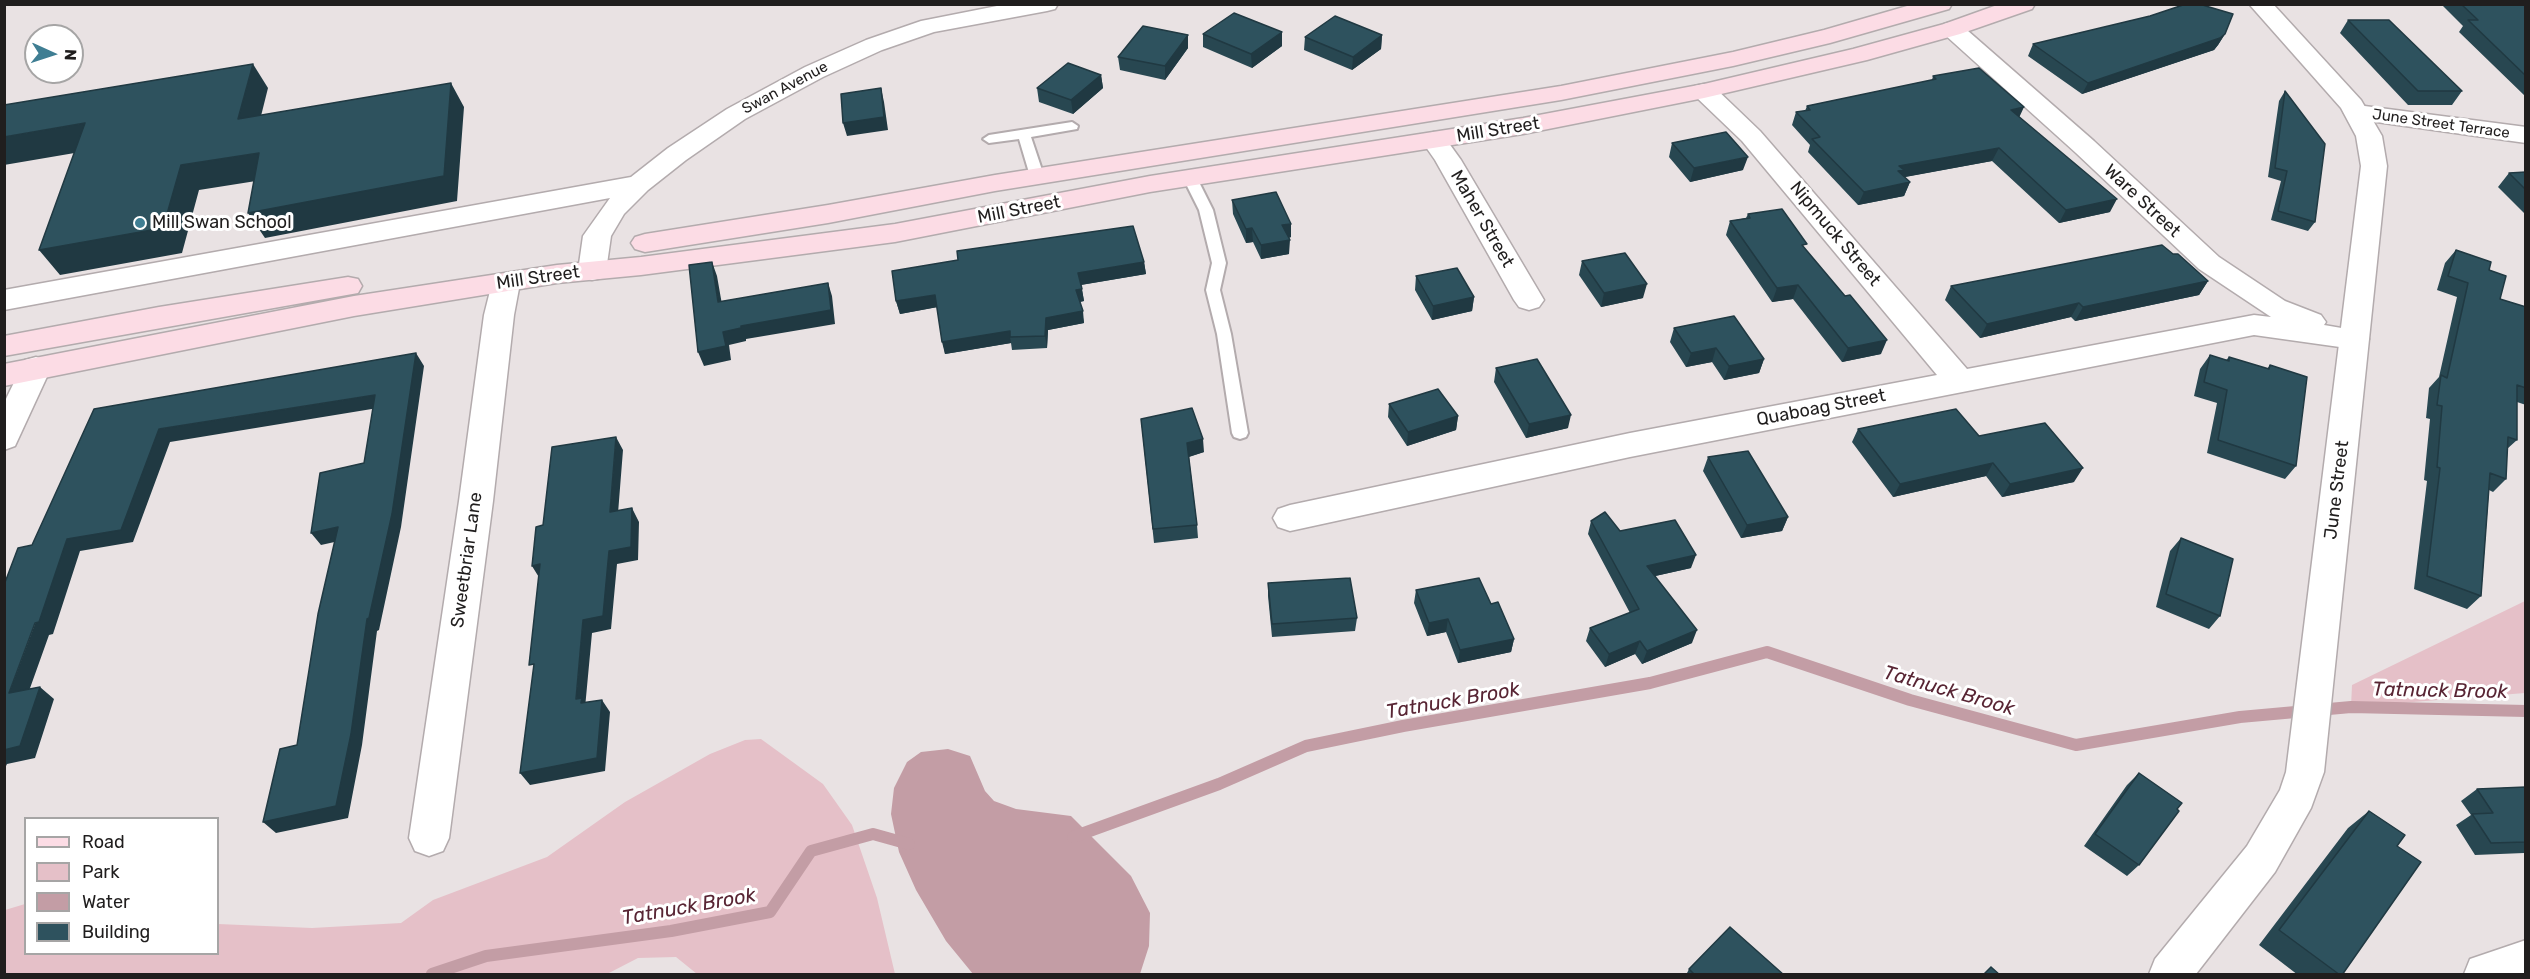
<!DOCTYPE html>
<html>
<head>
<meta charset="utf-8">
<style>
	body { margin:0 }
	#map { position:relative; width:2530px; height:979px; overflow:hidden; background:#e9e2e3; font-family:Rubik,sans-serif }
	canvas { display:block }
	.frame { position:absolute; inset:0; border:6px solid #201e1e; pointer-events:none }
	.legend { position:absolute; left:24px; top:817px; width:195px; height:138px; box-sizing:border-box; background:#fff; border:2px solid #a6a5a5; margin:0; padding:8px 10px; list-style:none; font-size:18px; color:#201e1e }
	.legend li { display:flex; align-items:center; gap:12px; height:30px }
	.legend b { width:30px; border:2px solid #a6a5a5 }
	.north { position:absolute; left:24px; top:24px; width:60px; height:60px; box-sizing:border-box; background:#fff; border:2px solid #a6a5a5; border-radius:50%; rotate:93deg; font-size:16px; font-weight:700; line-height:24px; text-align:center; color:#201e1e }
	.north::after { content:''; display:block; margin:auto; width:21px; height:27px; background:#3f7e93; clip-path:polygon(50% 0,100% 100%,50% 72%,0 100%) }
</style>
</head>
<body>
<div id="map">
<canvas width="2530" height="979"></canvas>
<div class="frame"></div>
<ul class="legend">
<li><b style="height:8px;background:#fcdce5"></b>Road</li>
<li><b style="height:16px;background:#e5c0c8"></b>Park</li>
<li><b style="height:16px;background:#c39da5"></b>Water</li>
<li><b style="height:16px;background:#2e525e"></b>Building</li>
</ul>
<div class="north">N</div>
</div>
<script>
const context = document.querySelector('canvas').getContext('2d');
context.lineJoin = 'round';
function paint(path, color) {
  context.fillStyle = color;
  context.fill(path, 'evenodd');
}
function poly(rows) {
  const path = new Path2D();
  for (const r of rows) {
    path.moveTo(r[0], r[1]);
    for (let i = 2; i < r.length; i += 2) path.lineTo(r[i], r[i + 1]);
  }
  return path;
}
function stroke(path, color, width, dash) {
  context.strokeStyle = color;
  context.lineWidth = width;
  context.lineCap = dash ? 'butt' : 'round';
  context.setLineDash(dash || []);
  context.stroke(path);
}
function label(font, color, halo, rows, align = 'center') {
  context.font = font + ' Rubik,sans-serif';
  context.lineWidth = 6;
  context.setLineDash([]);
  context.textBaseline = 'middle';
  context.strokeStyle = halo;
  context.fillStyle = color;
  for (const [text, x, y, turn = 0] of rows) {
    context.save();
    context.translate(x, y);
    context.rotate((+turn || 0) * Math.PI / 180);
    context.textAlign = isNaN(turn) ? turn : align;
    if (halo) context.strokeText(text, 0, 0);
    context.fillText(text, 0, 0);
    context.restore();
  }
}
paint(poly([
	[2525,601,2525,693,2351,707,2352,685],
	[761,739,823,784,852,825,877,898,895,974,697,974,676,957,638,958,607,974,5,974,5,910,25,904,26,954,218,954,218,924,312,928,401,923,433,900,547,857,625,802,710,754,745,740]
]), '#e5c0c8');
paint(poly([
	[948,749,970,756,985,791,994,801,1016,809,1071,816,1131,876,1150,913,1149,946,1140,974,973,974,946,941,916,890,899,852,891,814,894,788,907,762,921,752]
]), '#c39da5');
stroke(poly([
	[1073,837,1219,784,1306,746,1403,726,1650,683,1767,652,1910,700,2076,745,2240,717,2351,707,2526,711],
	[432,974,486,956,671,931,770,912,811,851,873,834,909,844]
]), '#c39da5', 12);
const service = poly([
	[1072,122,1078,126,1077,129,1031,137,1044,176,1037,180,1030,176,1019,139,989,143,983,139,989,135,1072,122],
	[1190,174,1197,178,1213,210,1226,263,1220,290,1231,334,1248,433,1246,437,1240,439,1234,437,1232,433,1217,334,1206,290,1212,263,1199,210,1183,178,1190,174]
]);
const minor = poly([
	[1007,4,1058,4,1055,9,1047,11,934,32,882,50,823,77,745,119,686,160,648,190,624,214,611,236,606,271,602,278,592,280,582,278,578,271,583,236,610,198,4,310,4,290,631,177,668,148,727,109,805,67,866,40,921,21,1007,4],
	[1952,22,1960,24,2094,141,2219,257,2285,301,2321,315,2326,322,2324,325,2365,332,2369,339,2365,346,2354,349,2254,335,1630,457,1290,531,1278,527,1273,518,1278,509,1290,505,1630,433,1937,375,1742,141,1695,96,1692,91,1695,86,1704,84,1713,86,1760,131,1967,369,2254,315,2271,317,2199,269,2076,153,1944,34,1940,29,1944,24,1952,22],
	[2357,105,2526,127,2526,143,2348,118,2344,113,2348,108,2357,105],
	[1434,132,1443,135,1461,160,1544,300,1539,307,1529,310,1519,307,1514,300,1435,160,1421,140,1425,135,1434,132],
	[506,274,516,276,520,283,514,315,493,501,449,838,443,851,429,856,415,851,409,838,459,501,484,315,492,283,496,276,506,274],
	[36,357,47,360,51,368,15,446,4,450,4,403,25,360,36,357],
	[2526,940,2526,974,2464,974,2470,959,2526,940]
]);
const tertiary = poly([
	[2249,4,2273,4,2361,100,2382,136,2387,166,2324,772,2311,808,2275,872,2196,974,2149,974,2155,959,2247,846,2280,790,2286,772,2361,166,2356,136,2341,108,2249,4]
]);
const secondary = poly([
	[1914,4,1952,4,1949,9,1830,43,1733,66,1561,100,995,191,828,223,645,252,635,249,631,243,635,237,645,234,828,205,995,175,1561,86,1733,52,1824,30,1914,4],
	[2000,4,2035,4,2032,9,1960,34,1867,60,1704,98,1523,134,1150,192,895,242,641,275,557,283,354,316,4,386,4,364,354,296,557,265,641,257,895,224,1150,176,1523,118,1704,84,1853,49,1944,24,2000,4],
	[348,277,358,279,362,286,358,293,4,356,4,336,159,307,348,277]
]);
stroke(service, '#b3abad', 4);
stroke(minor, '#b3abad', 3);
stroke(tertiary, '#b3abad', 3);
stroke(secondary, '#b3abad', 3);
paint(service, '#fff');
paint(minor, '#fff');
paint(tertiary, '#fff');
paint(secondary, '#fcdce5');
paint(poly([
	[2441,4,2526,4,2526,97,2459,32,2463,26],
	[2348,20,2462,91,2452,105,2408,105,2340,33],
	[1282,32,1282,46,1252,68,1203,47,1203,34],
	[2225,34,2218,45,2214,50,2082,94,2028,56,2033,44],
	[1188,35,1188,48,1165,80,1120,70,1118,57],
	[1382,35,1381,49,1352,70,1304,50,1305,37],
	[1101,75,1103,88,1073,114,1039,102,1037,88],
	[1933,76,2019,117,2110,212,2059,223,1992,161,1904,177,1910,182,1904,196,1858,205,1808,152,1810,145,1792,125,1796,112,1805,111,1807,106,1932,80],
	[2285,91,2315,222,2308,231,2271,220,2281,181,2268,177,2279,101],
	[1672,143,1743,170,1690,182,1669,157],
	[2526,172,2526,215,2498,187,2509,173],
	[1232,200,1291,237,1289,238,1289,254,1261,259,1253,242,1246,243,1233,214],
	[1748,214,1805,249,1881,354,1842,362,1793,299,1772,302,1726,235,1730,221,1746,218],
	[2456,250,2489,270,2500,299,2526,307,2526,405,2517,402,2517,440,2507,449,2506,479,2493,492,2489,490,2481,596,2467,609,2414,589,2427,481,2424,480,2430,419,2426,418,2429,388,2439,377,2457,297,2437,290,2445,263],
	[2173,254,2208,281,2199,295,2075,321,2071,317,1980,338,1945,300,1951,286],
	[1582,261,1643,298,1601,307,1579,275],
	[1144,262,1146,274,1081,285,1084,301,1080,302,1084,323,1048,330,1047,348,1012,350,1011,343,945,354,937,307,900,314,896,301],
	[1416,276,1474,297,1472,311,1432,320,1415,290],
	[1674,328,1764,359,1759,373,1724,380,1712,362,1686,367,1670,342],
	[2210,355,2226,360,2229,357,2267,369,2270,365,2296,466,2285,479,2207,453,2217,403,2194,396,2200,369],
	[1496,368,1568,428,1526,438,1494,382],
	[1389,404,1458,416,1456,430,1407,446,1388,417],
	[1141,419,1204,452,1189,457,1197,525,1198,538,1154,543],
	[1858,429,1979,436,2074,482,2002,497,1986,476,1893,497,1852,442],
	[1708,457,1788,517,1782,531,1741,538,1703,471],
	[1591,521,1620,531,1691,568,1655,576,1692,643,1642,664,1635,654,1605,667,1586,641,1590,628,1630,613,1588,534],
	[2181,538,2220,616,2209,629,2156,607,2170,551],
	[1268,583,1357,618,1355,631,1272,637,1268,596],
	[1416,590,1491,604,1514,639,1511,652,1458,663,1446,632,1427,636,1414,603],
	[2139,773,2177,809,2139,865,2127,876,2084,846,2127,785],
	[2526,787,2526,856,2524,853,2475,855,2456,825,2471,815,2461,801,2477,789],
	[2369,811,2397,846,2340,975,2298,975,2259,945,2348,828],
	[1689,969,1784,975,1686,975]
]), '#284751');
paint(poly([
	[1282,32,1282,46,1252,68,1251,54],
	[2225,34,2218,45,2214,50,2082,94,2088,83],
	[1188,35,1188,48,1165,80,1165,66],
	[1382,35,1381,49,1352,70,1353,57],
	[253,64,268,88,254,144,238,119],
	[1101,75,1103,88,1073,114,1071,100],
	[451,83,464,107,457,201,265,238,248,213],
	[881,88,884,102,888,130,847,136,843,123],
	[2024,107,2018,120,2011,110],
	[85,123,104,148,4,165,4,137],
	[1999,148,1992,161,1900,178,1898,183,1899,166],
	[259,153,275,178,199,190,182,253,60,275,39,250,181,165],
	[1748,157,1743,170,1690,182,1694,168],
	[1910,182,1904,196,1858,205,1864,192],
	[2117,199,2110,212,2059,223,2066,210],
	[1291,224,1291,237,1282,239,1282,225],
	[1252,228,1253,242,1246,243,1246,229],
	[1290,240,1289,254,1261,259,1261,245],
	[712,262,717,276,724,316,718,302],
	[1144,262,1146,274,1080,285,1078,273],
	[2208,281,2199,295,2075,321,2083,307],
	[828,283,832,296,835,324,746,339,746,341,729,345,731,360,704,366,698,352,723,332,741,326],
	[1647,284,1643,298,1601,307,1604,293],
	[1798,285,1793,299,1772,302,1777,288],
	[1082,289,1084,301,1078,302,1076,290],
	[935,295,938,307,900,314,896,301],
	[1474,297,1472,311,1432,320,1433,306],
	[2079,303,2071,317,1980,338,1987,324],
	[1083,311,1084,323,1048,330,1047,348,1045,336,1046,318],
	[1010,331,1010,337,1011,343,945,354,942,342],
	[1887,340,1881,354,1842,362,1848,348],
	[1716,348,1712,362,1686,367,1691,353],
	[416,353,424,366,401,527,379,630,377,631,362,745,348,818,276,833,263,822,367,619],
	[1764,359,1759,373,1724,380,1729,366],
	[375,395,384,407,170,442,133,542,80,551,53,634,49,635,24,705,9,693,67,539,159,429],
	[1571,415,1568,428,1526,438,1529,424],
	[1458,416,1456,430,1407,446,1408,432],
	[616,437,623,450,617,526,610,512],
	[1203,439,1204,452,1188,457,1187,443],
	[1993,463,1986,476,1893,497,1900,484],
	[2083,468,2074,482,2002,497,2010,484],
	[632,508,639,522,638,560,617,564,611,629,592,633,585,708,576,699,583,620,609,551],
	[1788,517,1782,531,1741,538,1747,525],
	[338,527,348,539,321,545,311,533],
	[1696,555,1691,568,1642,579,1647,566],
	[540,564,540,579,532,566],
	[1448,619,1446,632,1427,636,1429,623],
	[1697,630,1692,643,1642,664,1647,651],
	[1514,639,1511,652,1458,663,1460,650],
	[1640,641,1635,654,1605,667,1609,654],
	[40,687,54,699,35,758,7,764,4,770,4,750],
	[602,700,610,712,605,771,530,785,520,773]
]), '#203942');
const building = poly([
	[2186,4,2199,4,2233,14,2225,34,2220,38,2088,83,2033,44,2150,16,2186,4],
	[2461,4,2526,4,2526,76,2468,20,2478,20,2461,4],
	[1234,13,1282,32,1251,54,1203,34,1234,13],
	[1335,16,1382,35,1353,57,1305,37,1335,16],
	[2348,20,2389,20,2462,91,2418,91,2348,20],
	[1143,26,1188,35,1165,66,1118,57,1143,26],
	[1068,63,1101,75,1071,100,1037,88,1068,63],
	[253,64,238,119,451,83,444,176,248,213,259,153,181,165,163,228,39,250,85,123,4,137,4,105,253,64],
	[1979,68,2024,107,2011,110,2117,199,2066,210,1999,148,1899,166,1904,170,1898,171,1910,182,1864,192,1812,139,1820,137,1796,112,1810,110,1807,106,1936,79,1933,76,1979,68],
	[881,88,884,117,843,123,841,94,881,88],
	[2285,91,2325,144,2315,222,2278,211,2287,171,2275,168,2285,91],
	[1726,132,1748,157,1694,168,1672,143,1726,132],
	[2526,172,2526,190,2509,173,2526,172],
	[1276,192,1291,224,1282,225,1290,240,1261,245,1252,228,1246,229,1232,200,1276,192],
	[1782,209,1807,244,1802,245,1845,296,1850,295,1887,340,1848,348,1798,285,1777,288,1730,221,1750,218,1748,214,1782,209],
	[1133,226,1144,262,1078,273,1082,289,1076,290,1083,311,1046,318,1045,336,1010,337,1010,331,942,342,935,295,896,301,892,271,958,260,957,251,1133,226],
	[2162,245,2173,254,2178,254,2208,281,2083,307,2079,303,1987,324,1951,286,2162,245],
	[2456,250,2491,262,2489,270,2506,276,2500,299,2526,307,2526,388,2517,385,2517,440,2508,437,2506,479,2490,473,2481,596,2427,576,2440,468,2437,467,2442,406,2437,405,2441,375,2447,378,2468,283,2448,276,2456,250],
	[1625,253,1647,284,1604,293,1582,261,1625,253],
	[712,262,718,302,828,283,831,310,741,326,741,328,723,332,726,346,698,352,689,265,712,262],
	[1457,268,1474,297,1433,306,1416,276,1457,268],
	[1734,316,1764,359,1729,366,1716,348,1691,353,1674,328,1734,316],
	[416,353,392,514,369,618,367,619,351,734,336,806,263,822,280,749,297,745,318,614,338,527,311,533,320,473,364,463,375,395,159,429,121,530,67,539,39,622,35,623,9,693,40,687,20,746,4,750,4,585,18,548,32,545,94,409,416,353],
	[2210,355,2229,361,2229,357,2269,369,2270,365,2307,377,2296,466,2218,440,2227,390,2204,382,2210,355],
	[1537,359,1571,415,1529,424,1496,368,1537,359],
	[1438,389,1458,416,1408,432,1389,404,1438,389],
	[1192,408,1203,439,1187,443,1197,525,1153,529,1141,419,1192,408],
	[1956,409,1979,436,2045,423,2083,468,2010,484,1993,463,1900,484,1858,429,1956,409],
	[616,437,610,512,632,508,631,547,609,551,603,616,583,620,576,699,582,698,581,703,602,700,597,758,520,773,534,664,529,665,540,564,532,566,536,527,543,525,552,447,616,437],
	[1748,451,1788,517,1747,525,1708,457,1748,451],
	[1605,512,1620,531,1675,520,1696,555,1647,566,1697,630,1647,651,1640,641,1609,654,1590,628,1639,609,1591,521,1605,512],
	[2181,538,2233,559,2220,616,2166,594,2181,538],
	[1350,578,1357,618,1272,624,1268,583,1350,578],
	[1479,578,1491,604,1498,602,1514,639,1460,650,1448,619,1429,623,1416,590,1479,578],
	[2139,773,2182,803,2177,809,2179,811,2139,865,2095,834,2139,773],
	[2526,787,2526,842,2491,843,2472,814,2493,813,2477,789,2526,787],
	[2369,811,2405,835,2397,846,2421,862,2342,975,2340,975,2279,930,2369,811],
	[1730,927,1784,975,1695,975,1689,969,1730,927],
	[1991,967,2000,975,1983,975,1991,967]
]);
paint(building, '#2e525e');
stroke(building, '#203942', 1.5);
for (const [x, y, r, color] of [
	[140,223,6,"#3f7e93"]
]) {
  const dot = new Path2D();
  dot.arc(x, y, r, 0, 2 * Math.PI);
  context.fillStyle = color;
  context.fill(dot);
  stroke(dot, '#fff', 2);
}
label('15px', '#201e1e', '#fff', [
	["Swan Avenue",785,88,-28],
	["June Street Terrace",2441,124,8]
]);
label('18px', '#201e1e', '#fff', [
	["Mill Street",1498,130,-9],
	["Ware Street",2142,201,43],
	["Mill Street",1019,210,-11],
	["Maher Street",1482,219,60],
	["Nipmuck Street",1835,234,50],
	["Mill Street",538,278,-8],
	["Quaboag Street",1821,408,-11],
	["June Street",2337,490,-83],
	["Sweetbriar Lane",467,560,-82]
]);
label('18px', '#201e1e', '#fff', [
	["Mill Swan School",152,223]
], 'left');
label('italic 20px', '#582534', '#fff', [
	["Tatnuck Brook",1949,691,16],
	["Tatnuck Brook",2440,691,1],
	["Tatnuck Brook",1453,701,-10],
	["Tatnuck Brook",689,907,-10]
]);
</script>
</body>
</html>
